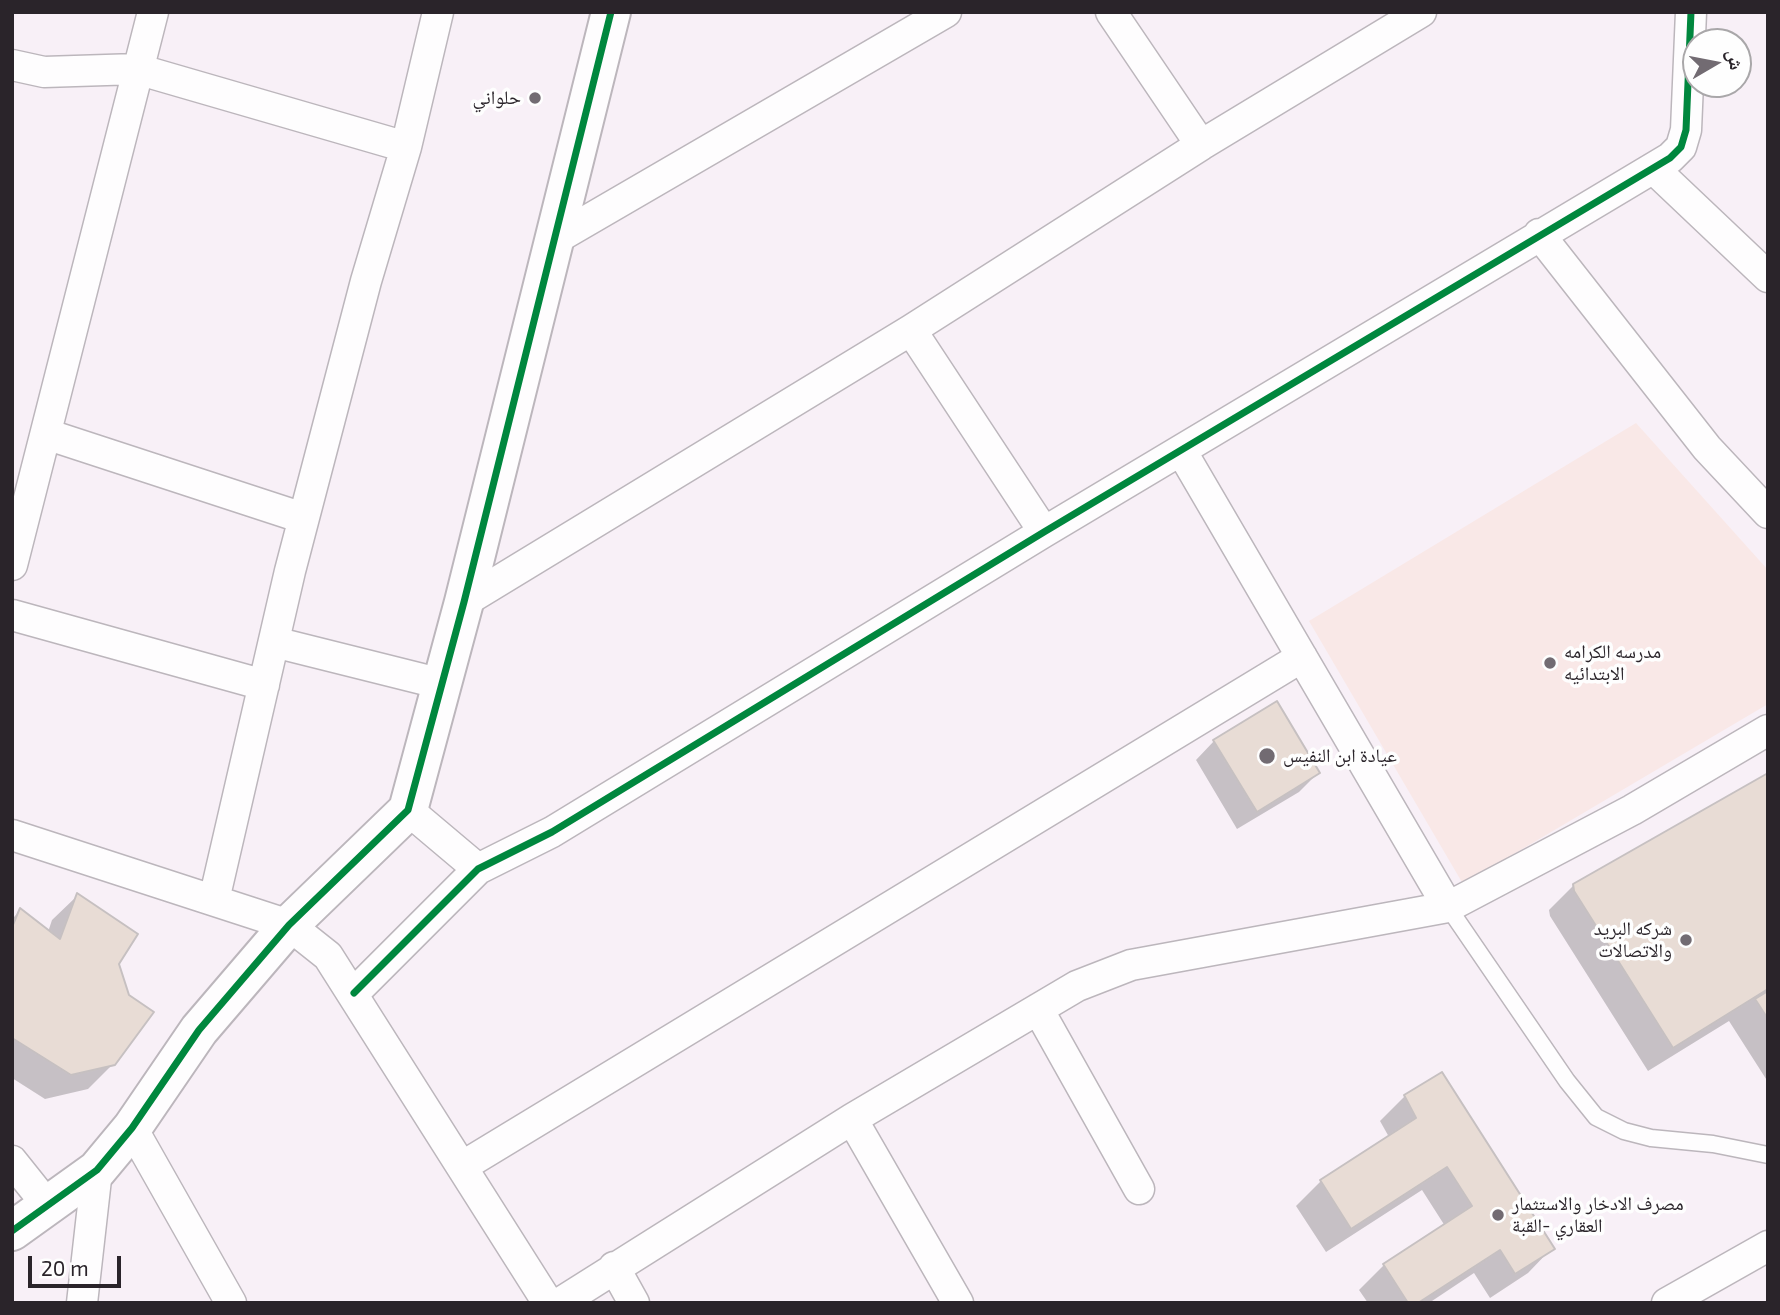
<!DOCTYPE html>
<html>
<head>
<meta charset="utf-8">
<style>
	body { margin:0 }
	#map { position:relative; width:1780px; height:1315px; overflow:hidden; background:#f8f0f7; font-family:"Exo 2","Noto Naskh Arabic",sans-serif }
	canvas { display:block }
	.frame { position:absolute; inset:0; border:14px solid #2a242a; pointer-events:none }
	.north { position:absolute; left:1682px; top:28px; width:70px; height:70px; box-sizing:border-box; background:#fefefe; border:2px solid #a9a7a9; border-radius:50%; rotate:80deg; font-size:19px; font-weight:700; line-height:28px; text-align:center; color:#2a242a }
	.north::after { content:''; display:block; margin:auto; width:24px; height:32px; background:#726b72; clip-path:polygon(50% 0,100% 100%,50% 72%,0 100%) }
	.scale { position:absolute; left:28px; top:1256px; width:93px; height:32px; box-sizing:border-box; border:4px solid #2a242a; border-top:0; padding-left:9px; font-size:21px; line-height:24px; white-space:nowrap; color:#2a242a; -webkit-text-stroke:5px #fefefe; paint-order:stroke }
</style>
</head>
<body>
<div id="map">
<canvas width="1780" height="1315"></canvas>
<div class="frame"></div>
<div class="north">ش</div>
<div class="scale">20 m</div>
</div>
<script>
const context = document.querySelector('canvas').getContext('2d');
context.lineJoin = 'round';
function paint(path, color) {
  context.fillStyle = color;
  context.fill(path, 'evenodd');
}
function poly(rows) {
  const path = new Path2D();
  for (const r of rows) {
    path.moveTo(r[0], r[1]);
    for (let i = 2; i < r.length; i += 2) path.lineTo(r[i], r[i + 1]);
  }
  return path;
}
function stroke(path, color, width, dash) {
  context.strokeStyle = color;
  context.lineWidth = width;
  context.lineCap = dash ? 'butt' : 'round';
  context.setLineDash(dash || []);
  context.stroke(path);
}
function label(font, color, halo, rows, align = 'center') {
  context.font = font + ' "Exo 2","Noto Naskh Arabic",sans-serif';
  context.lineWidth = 7;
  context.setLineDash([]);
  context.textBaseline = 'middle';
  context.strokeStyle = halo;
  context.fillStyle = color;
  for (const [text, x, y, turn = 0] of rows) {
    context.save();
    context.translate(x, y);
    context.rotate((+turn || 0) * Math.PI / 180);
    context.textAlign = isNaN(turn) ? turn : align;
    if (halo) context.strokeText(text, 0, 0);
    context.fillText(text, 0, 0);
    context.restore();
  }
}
paint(poly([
	[1636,423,1768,570,1768,704,1463,884,1309,621]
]), '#f9e8e7');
paint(poly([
	[1214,741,1318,773,1299,792,1237,829,1196,760],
	[1768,775,1768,1082,1729,1021,1648,1071,1550,916,1549,910,1574,885],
	[77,896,117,964,114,1063,88,1089,45,1099,12,1078,12,919,20,911,48,932,52,920],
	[1405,1096,1552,1248,1528,1273,1490,1298,1474,1273,1429,1303,1368,1303,1359,1290,1384,1265,1445,1226,1422,1190,1326,1252,1296,1206,1321,1181,1389,1137,1380,1121]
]), '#0003');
const building = poly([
	[1277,701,1320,773,1257,812,1213,740,1277,701],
	[1768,773,1768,989,1673,1048,1574,891,1573,884,1768,773],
	[77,893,138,934,119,964,129,995,154,1012,115,1065,71,1075,12,1038,12,927,20,908,60,939,77,893],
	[1768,991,1768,1019,1755,999,1768,991],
	[1442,1072,1555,1249,1515,1274,1500,1250,1418,1303,1408,1303,1383,1264,1472,1206,1447,1167,1351,1229,1320,1180,1416,1118,1404,1095,1442,1072]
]);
paint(building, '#e8dcd5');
stroke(building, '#c6c0c1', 2);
const service = poly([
	[1448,907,1567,1081,1596,1117,1624,1131,1651,1138,1713,1144,1768,1155]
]);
const minor = poly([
	[1111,12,1201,145],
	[12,65,44,72,137,69,406,147],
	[1653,168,1768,277],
	[1539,234,1707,448,1768,513],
	[552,241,946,12],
	[911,330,1044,532],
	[46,434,303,518],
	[1182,452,1448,907],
	[12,565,153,12],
	[464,602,911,330,1201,145,1421,12],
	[12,615,264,685],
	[274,642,442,684],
	[408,810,478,869],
	[12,835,289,925,328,956,548,1303],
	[214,900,290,571,366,281,406,147,438,12],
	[354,993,478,869,552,832,1044,532,1670,158,1681,147,1686,130,1691,12],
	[1038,1009,1139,1189],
	[852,1119,958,1303],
	[132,1128,231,1303],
	[12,1161,48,1206],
	[463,1166,1302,657],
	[614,1267,634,1303],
	[82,1303,97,1170],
	[560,1303,852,1119,1077,986,1131,965,1448,907,1632,810,1768,730],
	[1667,1303,1768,1246]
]);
const tertiary = poly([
	[12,1231,97,1170,132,1128,199,1030,289,925,408,810,464,602,611,12]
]);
stroke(service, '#bcb6bc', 19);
stroke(minor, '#bcb6bc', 33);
stroke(tertiary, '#bcb6bc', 42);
stroke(service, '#fefdfe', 16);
stroke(minor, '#fefdfe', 30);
stroke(tertiary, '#fefdfe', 38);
stroke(poly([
	[354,993,478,869,552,832,1044,532,1670,158,1681,147,1686,130,1691,12],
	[12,1231,97,1170,132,1128,199,1030,289,925,408,810,464,602,611,12]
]), '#00873e', 7);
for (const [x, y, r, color] of [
	[535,98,7,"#726b72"],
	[1550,663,7,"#726b72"],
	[1267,756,9,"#726b72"],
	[1686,940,7,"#726b72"],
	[1498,1215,7,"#726b72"]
]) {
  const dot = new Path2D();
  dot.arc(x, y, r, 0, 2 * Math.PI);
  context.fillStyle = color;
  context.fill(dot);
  stroke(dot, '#fefefe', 2.5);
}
label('19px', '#2a242a', '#fefefe', [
	["حلواني",521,98,"right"],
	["مدرسه الكرامه",1564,652],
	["الابتدائيه",1564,674],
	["عيادة ابن النفيس",1283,756],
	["شركه البريد",1672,929,"right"],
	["والاتصالات",1672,951,"right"],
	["مصرف الادخار والاستثمار",1512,1204],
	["العقاري -القبة",1512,1226]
], 'left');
</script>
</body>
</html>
